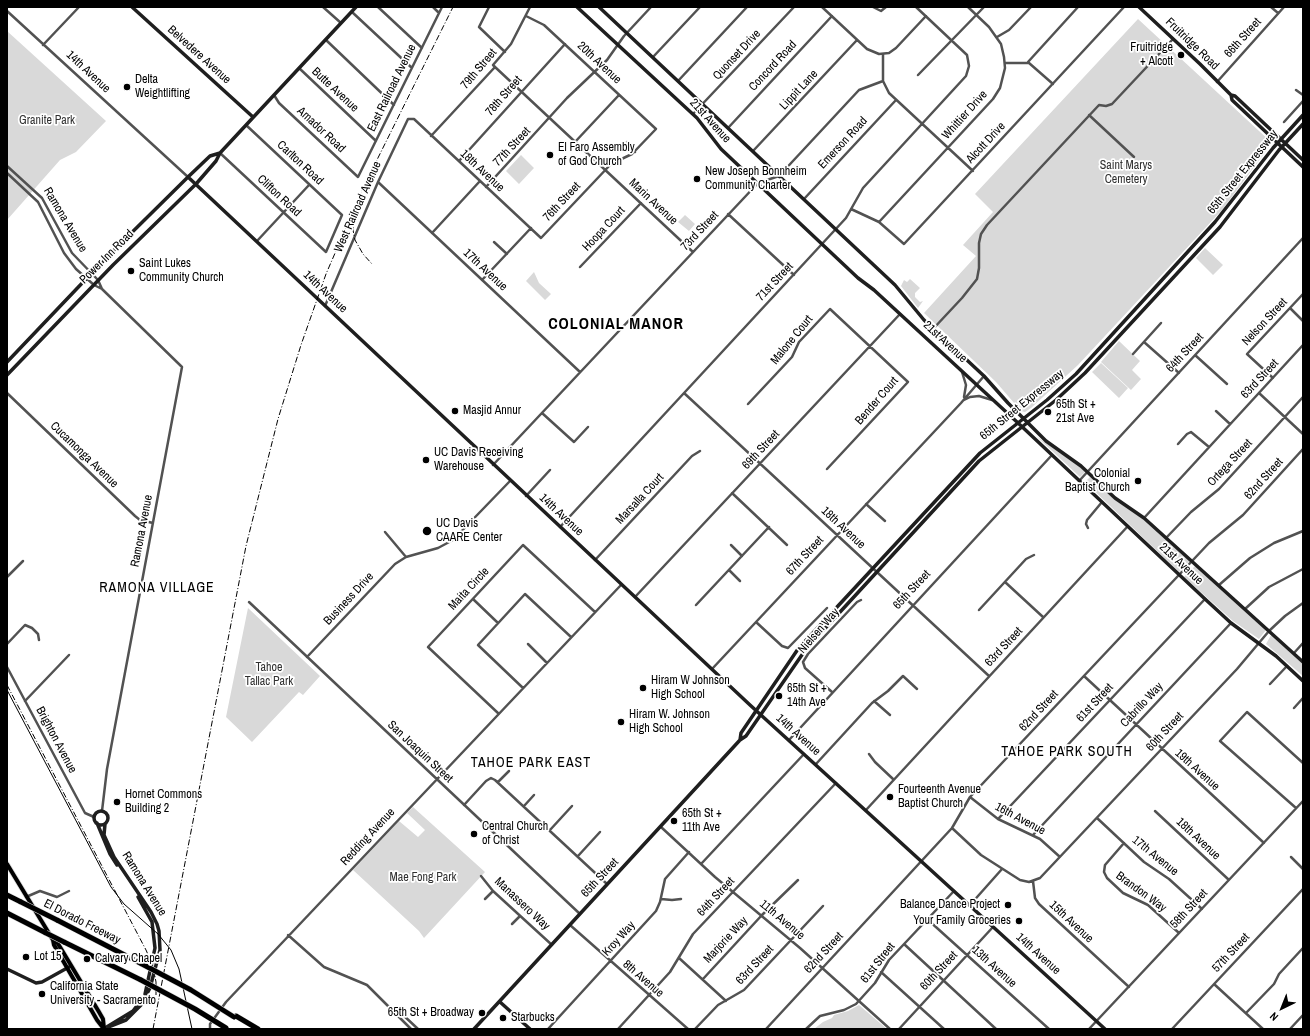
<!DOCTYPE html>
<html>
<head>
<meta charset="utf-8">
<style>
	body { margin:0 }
	#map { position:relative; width:1310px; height:1036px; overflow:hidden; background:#fff; font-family:"Archivo Narrow",sans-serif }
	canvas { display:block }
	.frame { position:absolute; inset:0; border:8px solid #000; pointer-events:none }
	.north { position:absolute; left:1262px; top:988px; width:40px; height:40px; -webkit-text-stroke:3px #fff; paint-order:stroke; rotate:223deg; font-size:11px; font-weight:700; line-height:16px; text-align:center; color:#000 }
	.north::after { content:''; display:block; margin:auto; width:14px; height:18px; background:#000; clip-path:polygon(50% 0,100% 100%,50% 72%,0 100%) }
</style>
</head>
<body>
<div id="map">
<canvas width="1310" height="1036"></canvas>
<div class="frame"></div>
<div class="north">N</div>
</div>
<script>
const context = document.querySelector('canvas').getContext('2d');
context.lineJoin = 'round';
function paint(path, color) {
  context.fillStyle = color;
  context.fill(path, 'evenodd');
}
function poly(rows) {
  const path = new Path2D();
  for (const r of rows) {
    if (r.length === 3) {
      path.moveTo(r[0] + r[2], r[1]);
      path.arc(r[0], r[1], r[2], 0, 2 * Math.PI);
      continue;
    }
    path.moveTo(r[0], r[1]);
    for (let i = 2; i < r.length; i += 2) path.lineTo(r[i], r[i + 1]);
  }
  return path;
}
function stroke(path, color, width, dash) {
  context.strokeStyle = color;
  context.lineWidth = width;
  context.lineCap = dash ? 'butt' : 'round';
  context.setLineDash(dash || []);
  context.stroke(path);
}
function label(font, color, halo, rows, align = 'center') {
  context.font = font + ' "Archivo Narrow",sans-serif';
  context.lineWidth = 3.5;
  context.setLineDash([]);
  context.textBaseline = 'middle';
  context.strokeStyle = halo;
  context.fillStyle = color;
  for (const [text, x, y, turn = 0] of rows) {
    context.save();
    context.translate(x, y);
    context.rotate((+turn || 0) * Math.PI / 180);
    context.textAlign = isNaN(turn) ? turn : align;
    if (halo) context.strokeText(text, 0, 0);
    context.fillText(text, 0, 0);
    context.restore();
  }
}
paint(poly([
	[1138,19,1272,143,1222,210,1078,365,1031,408,1025,412,1021,411,996,382,924,313,976,256,963,245,993,212,975,194],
	[7,31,106,121,76,152,60,160,7,220],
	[521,155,534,168,519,184,506,171],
	[685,215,695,224,689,231,678,222],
	[1205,248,1223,265,1213,275,1196,258],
	[534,272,539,283,551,294,545,300,526,281],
	[910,279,920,288,915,293,915,297,920,302,923,301,918,308,901,286,904,280,907,282],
	[1119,341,1140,361,1132,370,1141,379,1131,390,1101,362],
	[1101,363,1128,388,1119,398,1092,372],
	[1036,436,1080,467,1085,472,1080,477],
	[1090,477,1114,499,1143,519,1190,561,1179,572,1085,482],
	[1195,566,1266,630,1259,639,1233,621,1184,577],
	[248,608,320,676,303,695,299,692,252,742,226,717],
	[1271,635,1303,664,1303,676,1266,644],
	[413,807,485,872,424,938,419,931,353,870,399,821,418,837,425,830,407,813],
	[859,1005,887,1029,814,1029,823,1022,832,1018,834,1015,848,1011]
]), '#d9d9d9');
const primary = poly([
	[7,864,53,940,54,945,97,1020,104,1029],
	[53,940,57,942,99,1012,103,1019,104,1029]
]);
const highway = poly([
	[7,895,21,902],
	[7,913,46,933],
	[57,920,142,964],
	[64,942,141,980],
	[236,1016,258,1029]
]);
stroke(primary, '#dbdbdb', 5.5);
stroke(highway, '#dbdbdb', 6);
stroke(poly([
	[323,7,341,23],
	[378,7,422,48],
	[433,7,439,13],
	[489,7,479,27,505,52],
	[822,7,867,49,879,54,889,53,896,48,926,16],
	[873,7,881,11,886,7],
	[1271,7,1278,13],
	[7,11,188,177],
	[352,12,412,68],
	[997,37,1009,30,1031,7],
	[326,40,394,105],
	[43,45,79,7],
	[883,54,883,81,889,93,973,171],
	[653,57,700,7],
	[1028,62,1078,7],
	[1005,63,1029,63,1053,84],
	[495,67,693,252],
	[299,68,376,141],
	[918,75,984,7],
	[678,81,747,7],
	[1217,82,1284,7],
	[1296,90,1303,95],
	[274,95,279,103,358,177,442,7],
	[693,114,794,7],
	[1089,115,1134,157],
	[1284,122,1303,101],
	[728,128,832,16],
	[431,136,495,67,493,65,511,44,530,7],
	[575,142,619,95],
	[627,142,635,152],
	[753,151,857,40],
	[220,153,326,252,342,215,246,125],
	[459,161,565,44],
	[7,166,42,198,72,253,98,280,102,289],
	[7,173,38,202,64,253,76,269,94,285,102,289,182,367,107,769,102,811],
	[378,182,580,372],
	[486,187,567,98,607,60,624,36,651,7],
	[804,199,896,100],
	[851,209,879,222,904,244,1124,7],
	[728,214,794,275],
	[879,222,993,99,1000,88,1005,68,1004,57,1001,44,989,27,968,7],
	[432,233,480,181],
	[257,241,309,185],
	[494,242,507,254],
	[580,267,641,203],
	[482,280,531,228],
	[325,306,378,182,408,119,414,119,541,238,611,164,632,154,656,129,544,25,526,16],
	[1290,308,1303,321],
	[933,329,962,298,977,279,979,268,979,243,981,234,987,225,1099,105,1106,106,1112,104,1173,39],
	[1144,342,1179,373],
	[1133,354,1161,323],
	[1195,355,1227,384],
	[962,372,966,385,964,397],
	[1273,378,1247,354,1303,294],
	[7,393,135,516,140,520,153,523],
	[684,393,989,676],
	[1259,393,1303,434],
	[964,400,970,397,979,396,992,400],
	[748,404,792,357,799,342,830,309,908,382,827,469],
	[1216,411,1230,424],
	[542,413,574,442,588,427],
	[1178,444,1187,434,1191,432,1209,447],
	[493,465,758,183,779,176,859,90,883,81],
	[1079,481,1303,238],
	[732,493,787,545],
	[526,496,550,470],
	[866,504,885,521],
	[1144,518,1303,345],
	[560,527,846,218,863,188,966,76,969,66,967,55,916,7],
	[1088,528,1086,524,1087,520,1102,502],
	[385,532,406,557],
	[1166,538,1191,512,1219,489,1303,397],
	[731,545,742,556],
	[595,560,692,456,700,451],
	[729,570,740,581],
	[7,577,23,561],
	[1005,582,1043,617],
	[1219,585,1250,558,1274,543,1303,531],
	[635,597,900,314],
	[473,599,498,623],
	[249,602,580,914],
	[696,605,769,527],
	[1245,609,1269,587,1303,569],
	[979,610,1026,559,1034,555],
	[756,622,782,646,788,648,827,608],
	[7,644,25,625,32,628,38,634,39,640],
	[528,644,547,663],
	[1294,653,1303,643],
	[307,657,395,564,406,557,438,548,453,540,510,481],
	[7,667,85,813,94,817],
	[712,669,961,403,984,376],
	[1084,676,1264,843],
	[1270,684,1287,666],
	[523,688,478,645,525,594,571,637],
	[832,692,805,668,803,662,808,654,857,602,861,600],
	[25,701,69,655],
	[874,701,890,715],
	[1294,708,1303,698],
	[499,714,428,647,523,545,595,612],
	[789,740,1052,455],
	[869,754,875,762,893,779],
	[816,764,872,703,888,691,903,676,917,689],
	[498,782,509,771],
	[970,797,998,819,1040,839,1060,857],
	[464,805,486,781,491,778,495,780,607,884],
	[524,806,534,795],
	[1296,808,1220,741,1247,712,1303,763],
	[866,810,1128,526],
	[1155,811,1229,880],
	[1097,818,1144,862,1169,879,1202,909],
	[998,819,1205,599],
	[661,827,715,877,800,948,890,1029],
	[952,828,981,855,1020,880,1029,882,1040,878,1237,669,1269,631,1285,616,1303,603],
	[550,830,572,806],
	[1033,835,1231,623],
	[1124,843,1105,865,1104,872,1107,878,1123,893,1148,905,1179,933],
	[578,856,600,832],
	[1291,857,1303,869],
	[701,864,804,754],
	[481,876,493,891,552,945],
	[1033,881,1035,898,1039,904,1129,987],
	[26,897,40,891,57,897,69,891],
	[485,899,493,891],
	[661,899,672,900,681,899],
	[970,905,1002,869],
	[927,919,1049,1029],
	[512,924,520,916],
	[570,925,688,1029],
	[288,935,324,967,367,985,411,1029],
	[904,944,996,1029],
	[679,958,726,1001],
	[881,972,944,1029],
	[703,979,762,915,798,880],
	[1214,984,1263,1029],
	[396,1012,402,1014,418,1029],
	[1246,1013,1274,984,1279,974,1303,948],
	[210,1029,210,1024,226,1002,621,585],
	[548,1029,656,911,660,902,665,879,689,852],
	[618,1029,670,972,693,934,836,783],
	[695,1029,718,1005,744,990,823,906],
	[766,1029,952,828,970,797,1209,543,1243,515,1303,449],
	[806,1029,820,1016,844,1010,856,1004,875,983,889,960,954,891],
	[899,1029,993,927],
	[1089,1029,1303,801],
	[1172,1029,1303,889],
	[1290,1029,1303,1015]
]), '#525252', 2.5);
stroke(poly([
	[132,7,253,117],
	[577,7,697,118,721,149,858,278,874,290,1017,422,1205,599,1231,623,1276,656,1303,681],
	[599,7,895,285,924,320,984,376,1008,403,1046,441,1081,466,1115,498,1144,518,1303,662],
	[1139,7,1200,64,1231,95,1232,100,1303,167],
	[1231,95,1235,96,1303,160],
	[188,177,750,705,1105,1029],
	[7,362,106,258,188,177,210,156,220,153],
	[7,375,113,265,196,184,216,161,220,153,356,7],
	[740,740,741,733,798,649,980,453,1047,400,1076,374,1215,222,1273,148,1303,115],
	[101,818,7],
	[97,823,110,854,117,865],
	[138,897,152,922,155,948,145,994],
	[7,969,36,983,42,982,69,967],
	[500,1002,530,1029],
	[105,1028,133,1011,142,999],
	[103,1029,126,1020,141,1005,150,988,160,950,159,931,157,924,151,912,114,857,104,835,105,824],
	[474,1029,740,740,746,736,806,649,979,461,1056,400,1085,373,1220,227,1279,150,1303,124]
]), '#1f1f1f', 3.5);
stroke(primary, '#000', 4);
stroke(highway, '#000', 5);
stroke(poly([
	[7,690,111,887,124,904,158,934,171,950,179,969,192,1029]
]), '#000', 1);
stroke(poly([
	[354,216,353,230,355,240,363,254,372,264],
	[7,685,146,950,153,966,156,982,156,995],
	[153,1029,246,546,278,419,301,345,326,274,365,184,453,7]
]), '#000', 1, [6, 2, 1, 2]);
const highwayBridge = poly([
	[21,902,57,920],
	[46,933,64,942],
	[142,964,191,990,234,1017],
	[141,980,195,1009,226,1028]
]);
stroke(highwayBridge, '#dbdbdb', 6, []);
stroke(highwayBridge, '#000', 5);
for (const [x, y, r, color] of [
	[1181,55,4,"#000"],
	[127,87,4,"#000"],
	[550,155,4,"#000"],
	[697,179,4,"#000"],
	[131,271,4,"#000"],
	[455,411,4,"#000"],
	[1048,412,4,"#000"],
	[426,460,4,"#000"],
	[1138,481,4,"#000"],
	[427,531,5,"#000"],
	[643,688,4,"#000"],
	[779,696,4,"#000"],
	[621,722,4,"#000"],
	[890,797,4,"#000"],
	[117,802,4,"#000"],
	[674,821,4,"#000"],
	[474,834,4,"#000"],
	[1008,905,4,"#000"],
	[1019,921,4,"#000"],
	[26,957,4,"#000"],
	[87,959,4,"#000"],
	[42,994,4,"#000"],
	[482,1013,4,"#000"],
	[503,1018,4,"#000"]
]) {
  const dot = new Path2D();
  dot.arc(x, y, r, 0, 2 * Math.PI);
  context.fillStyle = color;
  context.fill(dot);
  stroke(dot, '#fff', 1.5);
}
label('12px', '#000', '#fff', [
	["66th Street",1243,38,-48],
	["Fruitridge Road",1192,44,44],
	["Belvedere Avenue",199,55,42],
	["Quonset Drive",737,55,-47],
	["20th Avenue",599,63,43],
	["Concord Road",773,66,-47],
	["79th Street",479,69,-50],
	["14th Avenue",88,72,43],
	["East Railroad Avenue",392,88,-64],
	["Butte Avenue",335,90,43],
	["Lippit Lane",799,90,-47],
	["78th Street",504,96,-49],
	["Whittier Drive",965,115,-48],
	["21st Avenue",710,121,48],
	["Amador Road",321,130,43],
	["Emerson Road",843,143,-47],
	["Alcott Drive",986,143,-47],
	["77th Street",512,147,-47],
	["Carlton Road",300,163,43],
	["18th Avenue",482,171,43],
	["65th Street Expressway",1243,172,-51],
	["Clifton Road",279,196,43],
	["76th Street",562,202,-47],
	["Marin Avenue",653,202,43],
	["West Railroad Avenue",358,207,-66],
	["Ramona Avenue",65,220,59],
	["Hoopa Court",604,229,-47],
	["73rd Street",700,231,-47],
	["Power Inn Road",107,257,-45],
	["17th Avenue",485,270,43],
	["71st Street",775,282,-47],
	["14th Avenue",325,292,43],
	["Nelson Street",1265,322,-47],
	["Malone Court",792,340,-51],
	["21st Avenue",945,342,43],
	["64th Street",1185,353,-47],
	["63rd Street",1260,379,-47],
	["Bender Court",877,401,-49],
	["65th Street Expressway",1022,405,-39],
	["69th Street",761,450,-47],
	["Cucamonga Avenue",84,455,44],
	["Ortega Street",1230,463,-47],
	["62nd Street",1264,479,-48],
	["Marsalla Court",640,499,-47],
	["14th Avenue",561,515,43],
	["18th Avenue",843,528,43],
	["Ramona Avenue",142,531,-79],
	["67th Street",805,556,-47],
	["21st Avenue",1181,564,43],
	["Maita Circle",469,589,-47],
	["65th Street",912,590,-47],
	["Business Drive",349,599,-47],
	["Nielsen Way",819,631,-49],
	["63rd Street",1004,647,-47],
	["61st Street",1095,703,-47],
	["Cabrillo Way",1142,705,-47],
	["62nd Street",1039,711,-47],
	["60th Street",1165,732,-47],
	["14th Avenue",798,735,42],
	["Brighton Avenue",56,740,62],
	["San Joaquin Street",420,752,43],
	["19th Avenue",1197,770,42],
	["16th Avenue",1020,819,28],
	["Redding Avenue",368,837,-47],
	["18th Avenue",1198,839,43],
	["17th Avenue",1155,856,39],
	["65th Street",600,878,-47],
	["Ramona Avenue",144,884,58],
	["Brandon Way",1141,892,36],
	["64th Street",716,897,-47],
	["Manassero Way",522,904,43],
	["58th Street",1189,909,-47],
	["11th Avenue",782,920,40],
	["El Dorado Freeway",82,922,27],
	["15th Avenue",1071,922,43],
	["Kroy Way",619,939,-48],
	["Marjorie Way",726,940,-47],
	["62nd Street",824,953,-47],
	["57th Street",1231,953,-47],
	["14th Avenue",1038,954,42],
	["61st Street",878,963,-52],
	["63rd Street",755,965,-47],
	["13th Avenue",994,967,42],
	["60th Street",939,971,-47],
	["8th Avenue",643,979,41]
]);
label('12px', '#000', '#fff', [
	["Fruitridge",1173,48,"right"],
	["+ Alcott",1173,62,"right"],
	["Delta",135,80],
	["Weightlifting",135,94],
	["El Faro Assembly",558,148],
	["of God Church",558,162],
	["New Joseph Bonnheim",705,172],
	["Community Charter",705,186],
	["Saint Lukes",139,264],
	["Community Church",139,278],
	["65th St +",1056,405],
	["21st Ave",1056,419],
	["Masjid Annur",463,411],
	["UC Davis Receiving",434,453],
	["Warehouse",434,467],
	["Colonial",1130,474,"right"],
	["Baptist Church",1130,488,"right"],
	["UC Davis",436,524],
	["CAARE Center",436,538],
	["Hiram W Johnson",651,681],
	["High School",651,695],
	["65th St +",787,689],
	["14th Ave",787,703],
	["Hiram W. Johnson",629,715],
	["High School",629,729],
	["Fourteenth Avenue",898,790],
	["Baptist Church",898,804],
	["Hornet Commons",125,795],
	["Building 2",125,809],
	["65th St +",682,814],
	["11th Ave",682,828],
	["Central Church",482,827],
	["of Christ",482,841],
	["Balance Dance Project",1000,905,"right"],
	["Your Family Groceries",1011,921,"right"],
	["Lot 15",34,957],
	["Calvary Chapel",95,959],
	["California State",50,987],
	["University - Sacramento",50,1001],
	["65th St + Broadway",474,1013,"right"],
	["Starbucks",511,1018]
], 'left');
label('12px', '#303030', '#fff', [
	["Granite Park",47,121],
	["Saint Marys",1126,166],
	["Cemetery",1126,180],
	["Tahoe",269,668],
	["Tallac Park",269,682],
	["Mae Fong Park",423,878]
]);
context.letterSpacing = '1px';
label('14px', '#000', '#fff', [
	["RAMONA VILLAGE",157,588],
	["TAHOE PARK SOUTH",1067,752],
	["TAHOE PARK EAST",531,763]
]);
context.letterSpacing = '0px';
context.letterSpacing = '1px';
label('bold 16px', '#000', '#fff', [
	["COLONIAL MANOR",616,325]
]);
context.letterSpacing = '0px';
</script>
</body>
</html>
